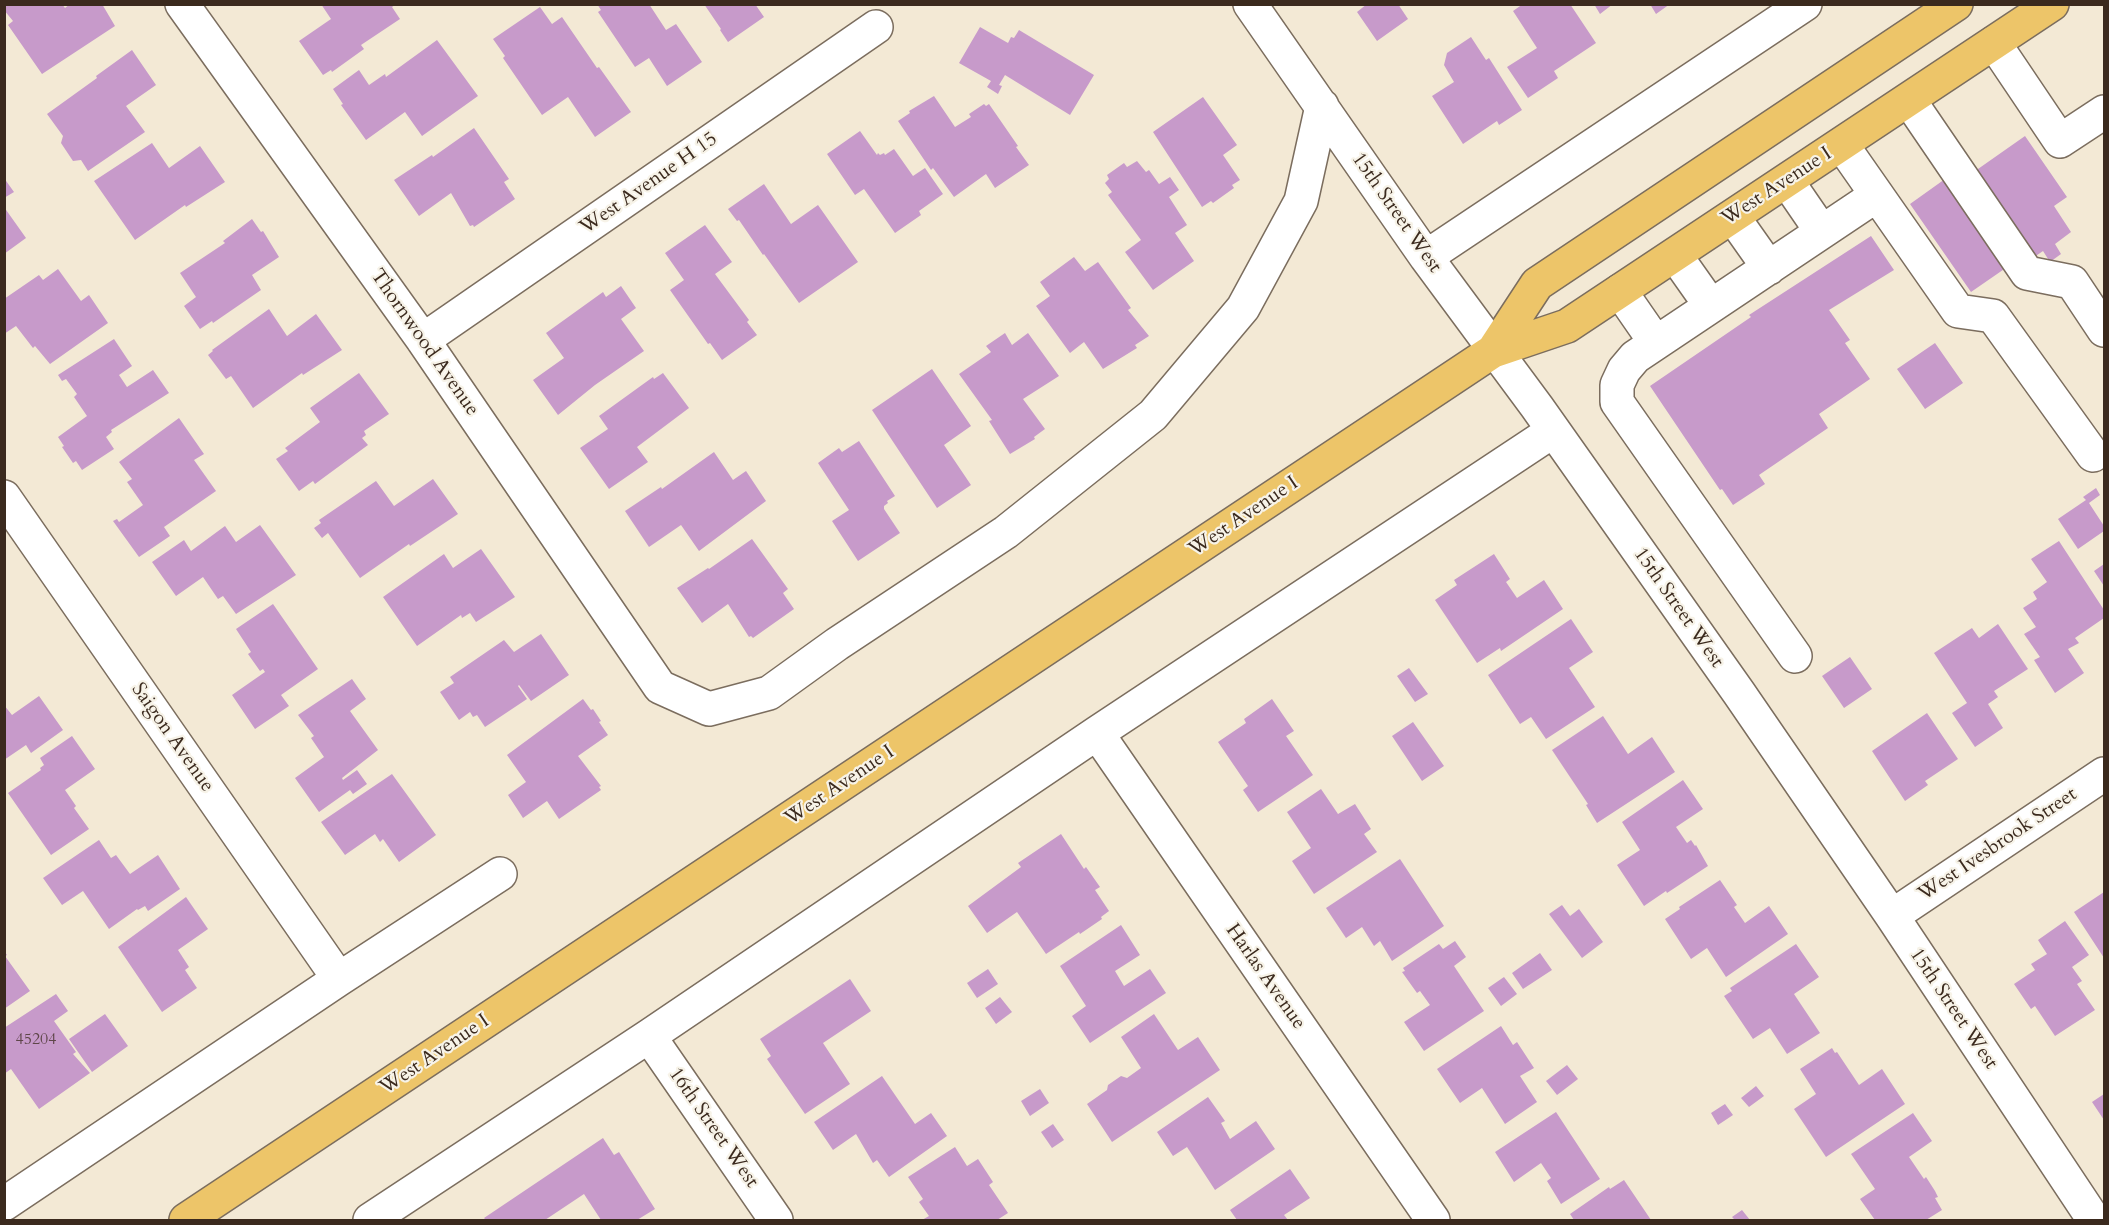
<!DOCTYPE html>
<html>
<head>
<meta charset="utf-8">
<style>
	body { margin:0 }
	#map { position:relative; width:2109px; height:1225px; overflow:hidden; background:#f3e9d5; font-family:Cardo,serif }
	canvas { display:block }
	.frame { position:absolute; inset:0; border:6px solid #3b2a1e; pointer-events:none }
</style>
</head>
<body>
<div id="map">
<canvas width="2109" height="1225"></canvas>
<div class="frame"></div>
</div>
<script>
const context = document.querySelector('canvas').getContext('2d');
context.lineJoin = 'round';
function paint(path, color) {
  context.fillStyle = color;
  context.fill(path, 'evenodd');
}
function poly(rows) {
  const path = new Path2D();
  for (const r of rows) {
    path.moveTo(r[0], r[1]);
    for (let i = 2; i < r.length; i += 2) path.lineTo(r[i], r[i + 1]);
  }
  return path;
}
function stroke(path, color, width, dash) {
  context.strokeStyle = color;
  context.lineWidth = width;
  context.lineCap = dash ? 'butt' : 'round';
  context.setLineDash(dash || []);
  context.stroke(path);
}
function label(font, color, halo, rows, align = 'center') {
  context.font = font + ' Cardo,serif';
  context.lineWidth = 4.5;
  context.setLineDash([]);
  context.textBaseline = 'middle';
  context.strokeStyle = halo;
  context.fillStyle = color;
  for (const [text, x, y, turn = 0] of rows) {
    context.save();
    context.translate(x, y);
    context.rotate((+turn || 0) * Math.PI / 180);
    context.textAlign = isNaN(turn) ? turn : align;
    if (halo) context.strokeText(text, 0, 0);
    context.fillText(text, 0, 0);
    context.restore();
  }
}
paint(poly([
	[4,4,62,4,65,8,70,4,102,4,115,26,42,74,8,25,13,21,4,10],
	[321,4,396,4,392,7,400,19,361,45,364,49,332,72,331,70,323,75,299,41,331,19],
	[597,4,649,4,666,30,676,24,702,62,667,86,649,58,635,67,598,12,601,10],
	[704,4,755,4,764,17,728,42,720,30,721,29],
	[1367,4,1398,4,1408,19,1377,41,1357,12],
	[1523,4,1570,4,1596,43,1554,71,1558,78,1528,98,1507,67,1537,48,1513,11],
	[1594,4,1613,4,1600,14],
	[1650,4,1670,4,1656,14],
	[540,7,552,24,562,17,597,68,599,67,631,112,595,137,568,97,542,115,503,58,505,56,493,39],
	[980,27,1008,43,1011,37,1014,38,1019,30,1094,75,1070,115,1005,75,999,85,1002,86,998,94,987,87,991,81,959,63],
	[1471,37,1486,60,1489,58,1522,110,1499,125,1497,121,1463,144,1432,96,1454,82,1444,65,1447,53],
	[437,40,478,96,422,136,405,112,366,140,341,105,343,104,333,89,359,70,369,85,385,74,386,77],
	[132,50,156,85,126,106,145,132,88,171,81,160,73,161,61,143,63,136,47,114,97,78,96,76],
	[934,96,955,127,971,117,969,114,984,104,986,106,989,104,1018,146,1016,147,1029,165,995,188,986,174,954,197,933,168,931,170,898,121,910,113,909,111],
	[1203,97,1237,145,1223,155,1240,180,1232,185,1234,188,1213,203,1211,201,1202,207,1153,132],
	[474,128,509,179,504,182,515,199,474,227,473,225,470,226,451,193,419,216,394,180,432,155,433,157],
	[860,131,877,155,878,153,880,155,884,153,885,155,894,149,913,176,925,168,943,194,919,211,921,215,895,233,864,189,855,195,827,154],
	[2025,136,2067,197,2054,206,2071,232,2055,244,2061,254,2050,262,2043,251,2027,262,1968,176],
	[152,143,169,168,200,146,225,182,186,207,185,205,135,240,94,181],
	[1137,161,1146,172,1149,170,1159,184,1170,177,1179,190,1169,197,1187,225,1175,233,1194,261,1153,290,1125,252,1141,240,1108,195,1112,192,1105,183,1109,179,1107,175,1124,163,1127,167],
	[1952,174,2013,263,1971,292,1910,204],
	[4,178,14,192,4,198],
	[764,184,791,224,818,205,858,262,799,303,764,254,763,255,739,220,737,221,728,209],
	[4,207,26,238,4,254],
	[252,219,261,232,263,231,279,257,252,275,261,290,213,323,212,321,200,329,184,306,196,297,180,273,225,243,223,241],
	[705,225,732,262,715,274,749,320,747,322,757,335,722,360,710,343,708,344,670,290,684,280,665,253],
	[1871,236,1894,270,1829,310,1850,340,1845,343,1870,379,1819,414,1828,428,1759,475,1765,484,1733,505,1722,489,1720,490,1650,386,1751,317,1749,315],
	[1074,257,1085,271,1098,262,1131,308,1128,310,1149,336,1135,345,1137,348,1103,369,1084,342,1070,353,1036,306,1050,296,1040,282],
	[58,269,81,301,89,295,108,323,50,364,35,346,33,348,16,326,4,334,4,299,39,275,43,280],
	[621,286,636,308,621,319,644,351,595,385,558,415,533,380,564,358,546,333,603,292,606,297],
	[269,309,287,336,316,314,342,350,303,375,302,373,253,408,231,376,226,379,208,355,213,351,212,350],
	[1005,333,1012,345,1028,333,1059,376,1023,399,1045,429,1034,437,1035,439,1010,454,989,421,992,420,959,374,991,352,986,346],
	[114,339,132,366,119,375,127,387,153,370,169,393,111,430,112,432,106,437,114,449,82,470,76,461,73,463,62,447,64,446,58,437,87,416,74,397,77,394,66,379,62,381,58,375],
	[1935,343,1963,383,1925,409,1897,369],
	[932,369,971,426,944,445,971,485,937,508,872,410],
	[359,373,389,414,364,431,366,435,362,438,368,445,315,484,313,481,299,491,276,459,288,451,285,448,320,422,310,408],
	[663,373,689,408,637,447,648,462,609,489,580,448,608,429,599,416,653,377,654,379],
	[179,418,204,454,194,460,216,491,164,527,170,536,139,557,113,521,117,519,119,522,143,505,127,482,132,479,119,462],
	[859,441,895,496,887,501,888,503,884,506,884,509,900,533,858,561,832,521,849,510,818,463,839,448,842,452],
	[714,452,733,480,746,471,766,501,699,551,681,525,649,547,625,511,661,487,662,489],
	[433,479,458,514,410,546,409,544,360,578,328,533,322,538,314,528,321,523,319,520,376,481,394,506],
	[2096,488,2100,495,2089,503,2104,526,2104,531,2078,549,2058,519,2086,500,2083,497],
	[260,525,296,575,236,614,223,596,218,599,203,577,176,596,152,562,184,540,191,551,225,526,236,542],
	[752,539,788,589,783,593,794,609,753,638,751,636,749,637,728,604,702,623,677,588,708,568,709,569],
	[2059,541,2104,610,2104,618,2075,638,2079,643,2068,649,2084,673,2055,693,2034,660,2040,657,2024,634,2036,627,2023,608,2037,599,2033,592,2047,582,2031,559],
	[481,549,515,597,476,622,470,613,462,618,461,615,417,646,383,597,444,554,453,568],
	[1494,554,1510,579,1506,582,1517,598,1544,580,1563,609,1501,651,1500,648,1477,663,1435,600,1457,585,1454,580],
	[2104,564,2104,586,2094,571],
	[273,604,318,669,281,695,289,706,255,729,232,695,265,672,263,669,260,671,248,654,251,652,236,629],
	[1571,619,1593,652,1569,668,1595,707,1546,739,1531,717,1520,724,1488,675],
	[1998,624,2028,669,1994,691,1998,697,1988,704,2003,728,1975,747,1952,713,1967,703,1934,653,1972,628,1979,638],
	[541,634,569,675,531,701,519,685,518,686,527,699,485,727,477,715,473,717,470,712,459,720,440,692,454,683,450,677,504,640,514,652],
	[1850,657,1872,689,1844,708,1822,676],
	[1409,668,1428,694,1415,702,1397,676],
	[352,679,366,699,350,711,378,750,342,778,343,780,357,770,367,784,353,794,350,790,319,812,295,778,324,757,311,738,314,736,298,715],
	[39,696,63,730,31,753,26,745,4,760,4,705,12,715],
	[583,699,591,710,593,709,601,721,599,722,608,735,578,756,601,786,599,787,601,790,559,819,547,801,523,818,508,795,526,782,507,755],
	[1272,699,1294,731,1286,736,1313,775,1258,812,1243,790,1248,786,1218,742,1246,723,1244,719],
	[1927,713,1958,759,1925,781,1928,785,1905,801,1872,751],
	[1603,716,1628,754,1652,737,1675,772,1597,823,1586,805,1588,804,1552,750],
	[1413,722,1444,766,1422,781,1392,736],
	[72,736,95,769,65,790,76,806,74,808,89,829,51,855,8,793,41,770,40,768,44,765,40,758],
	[392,774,436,835,399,862,383,839,380,842,375,834,345,855,321,822],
	[1683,780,1703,809,1676,827,1687,843,1691,840,1695,846,1696,845,1708,866,1667,893,1666,891,1644,906,1617,865,1640,850,1622,822],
	[1321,789,1338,814,1355,804,1371,829,1364,834,1377,852,1314,894,1292,861,1311,848,1287,812],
	[1061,834,1084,869,1086,867,1100,887,1095,890,1109,911,1101,917,1102,919,1080,934,1079,932,1046,954,1017,912,987,933,968,906,1021,867,1018,863],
	[99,840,111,858,116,855,130,874,158,855,180,889,148,911,145,906,138,910,137,909,109,929,83,891,62,905,43,878],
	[1400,859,1444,926,1392,961,1380,941,1374,946,1362,927,1346,938,1326,908],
	[1720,880,1737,905,1734,907,1745,923,1769,906,1788,934,1726,977,1707,948,1691,959,1665,919,1680,909,1679,907],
	[2104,892,2104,958,2074,912],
	[186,897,208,929,178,950,189,967,185,970,197,988,162,1012,118,947],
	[1562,905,1570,916,1579,909,1603,942,1582,958,1549,914],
	[2065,921,2089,955,2072,967,2082,981,2077,984,2095,1010,2055,1036,2035,1006,2031,1009,2014,984,2035,970,2031,964,2047,954,2038,940],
	[1121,925,1140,955,1115,971,1124,986,1150,969,1166,993,1090,1043,1072,1016,1086,1006,1060,966],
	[1455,941,1466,957,1454,966,1484,1011,1424,1051,1404,1022,1430,1005,1420,991,1417,993,1402,972,1405,971,1403,968,1439,944,1443,949],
	[1796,944,1819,977,1794,994,1820,1033,1787,1054,1770,1028,1753,1039,1724,996,1732,991,1730,988],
	[4,951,7,955,5,956,30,991,4,1009],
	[1540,953,1552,970,1523,989,1512,973],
	[988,969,998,984,977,998,967,983],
	[1504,977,1517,994,1501,1006,1488,988],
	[850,979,871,1011,823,1043,850,1084,805,1114,767,1059,771,1056,760,1039],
	[56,994,68,1011,54,1021,76,1052,73,1054,90,1073,39,1109,11,1069,4,1074,4,1028],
	[1000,997,1012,1012,996,1024,985,1008],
	[105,1014,128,1046,92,1072,69,1039],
	[1154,1014,1178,1050,1198,1037,1220,1070,1112,1142,1087,1104,1107,1090,1108,1085,1121,1076,1127,1078,1141,1068,1121,1037],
	[1501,1026,1513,1045,1517,1042,1534,1068,1520,1076,1537,1102,1505,1124,1482,1088,1460,1103,1437,1069],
	[1832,1048,1835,1053,1837,1052,1859,1085,1882,1069,1905,1104,1826,1157,1794,1109,1816,1094,1800,1069],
	[1567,1065,1578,1079,1557,1095,1546,1081],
	[882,1076,915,1124,931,1113,947,1136,889,1177,877,1160,873,1163,856,1134,833,1150,814,1122],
	[1756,1086,1764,1096,1749,1107,1741,1098],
	[1040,1089,1049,1103,1030,1116,1021,1101],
	[2104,1094,2104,1120,2092,1102],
	[1208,1097,1225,1121,1221,1123,1230,1139,1256,1121,1275,1149,1215,1190,1187,1147,1173,1156,1157,1132],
	[1725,1104,1733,1115,1718,1125,1711,1113],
	[1556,1112,1600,1179,1561,1204,1547,1181,1551,1178,1541,1163,1514,1182,1495,1152],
	[1913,1113,1932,1141,1909,1157,1924,1179,1926,1177,1935,1191,1938,1197,1935,1198,1942,1210,1926,1220,1875,1220,1860,1199,1875,1189,1851,1154],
	[1053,1124,1064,1140,1052,1148,1041,1132],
	[603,1138,614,1155,619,1152,655,1209,637,1220,601,1220,584,1194,545,1220,486,1220,484,1218],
	[955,1147,967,1166,978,1159,993,1182,989,1185,1008,1213,997,1220,922,1220,929,1216,919,1202,923,1199,908,1177],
	[1290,1169,1310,1198,1284,1215,1288,1220,1237,1220,1230,1210],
	[1624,1180,1651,1220,1574,1220,1570,1214,1609,1187,1610,1189],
	[1742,1210,1750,1220,1735,1220,1732,1217]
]), '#c79aca');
const minor = poly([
	[182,4,423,340,660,687,709,709,769,693,837,644,1006,532,1153,415,1243,308,1301,201,1322,106],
	[1250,4,1426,257,1537,407,1739,693,1892,916,2094,1220],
	[1994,43,2060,141,2104,112],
	[1909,100,2027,273,2072,282,2104,330],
	[1842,145,1958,311,1993,316,2093,455],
	[1787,181,1822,232],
	[1733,217,1769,268],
	[1675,255,1711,306],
	[1426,257,1805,4],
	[1620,291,1656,343],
	[423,340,876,27],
	[4,497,339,979],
	[1795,656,1617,402,1617,385,1624,370,1635,357,1877,195],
	[1097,733,1433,1220],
	[1892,916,2104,774],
	[649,1036,776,1220],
	[4,1204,339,979,500,874],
	[370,1220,649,1036,1097,733,1553,431]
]);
const major = poly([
	[1493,351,1537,284,1956,4],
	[186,1220,1493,351,1567,326,2052,4]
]);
stroke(minor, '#7b6d5e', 36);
stroke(major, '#7b6d5e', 36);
stroke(minor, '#fff', 33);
stroke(major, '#edc569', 33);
label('16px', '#5e4649', null, [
	["45204",36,1040]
]);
label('20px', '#3b2a1e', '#f7f3e8', [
	["West Avenue H 15",649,184,-35],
	["West Avenue I",1777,187,-33],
	["15th Street West",1396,213,55],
	["Thornwood Avenue",424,343,55],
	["West Avenue I",1244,517,-34],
	["15th Street West",1678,608,55],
	["Saigon Avenue",172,738,55],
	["West Avenue I",840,786,-34],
	["West Ivesbrook Street",1998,845,-34],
	["Harlas Avenue",1265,977,55],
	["15th Street West",1953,1009,56],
	["West Avenue I",435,1055,-34],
	["16th Street West",713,1128,55]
]);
</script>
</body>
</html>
